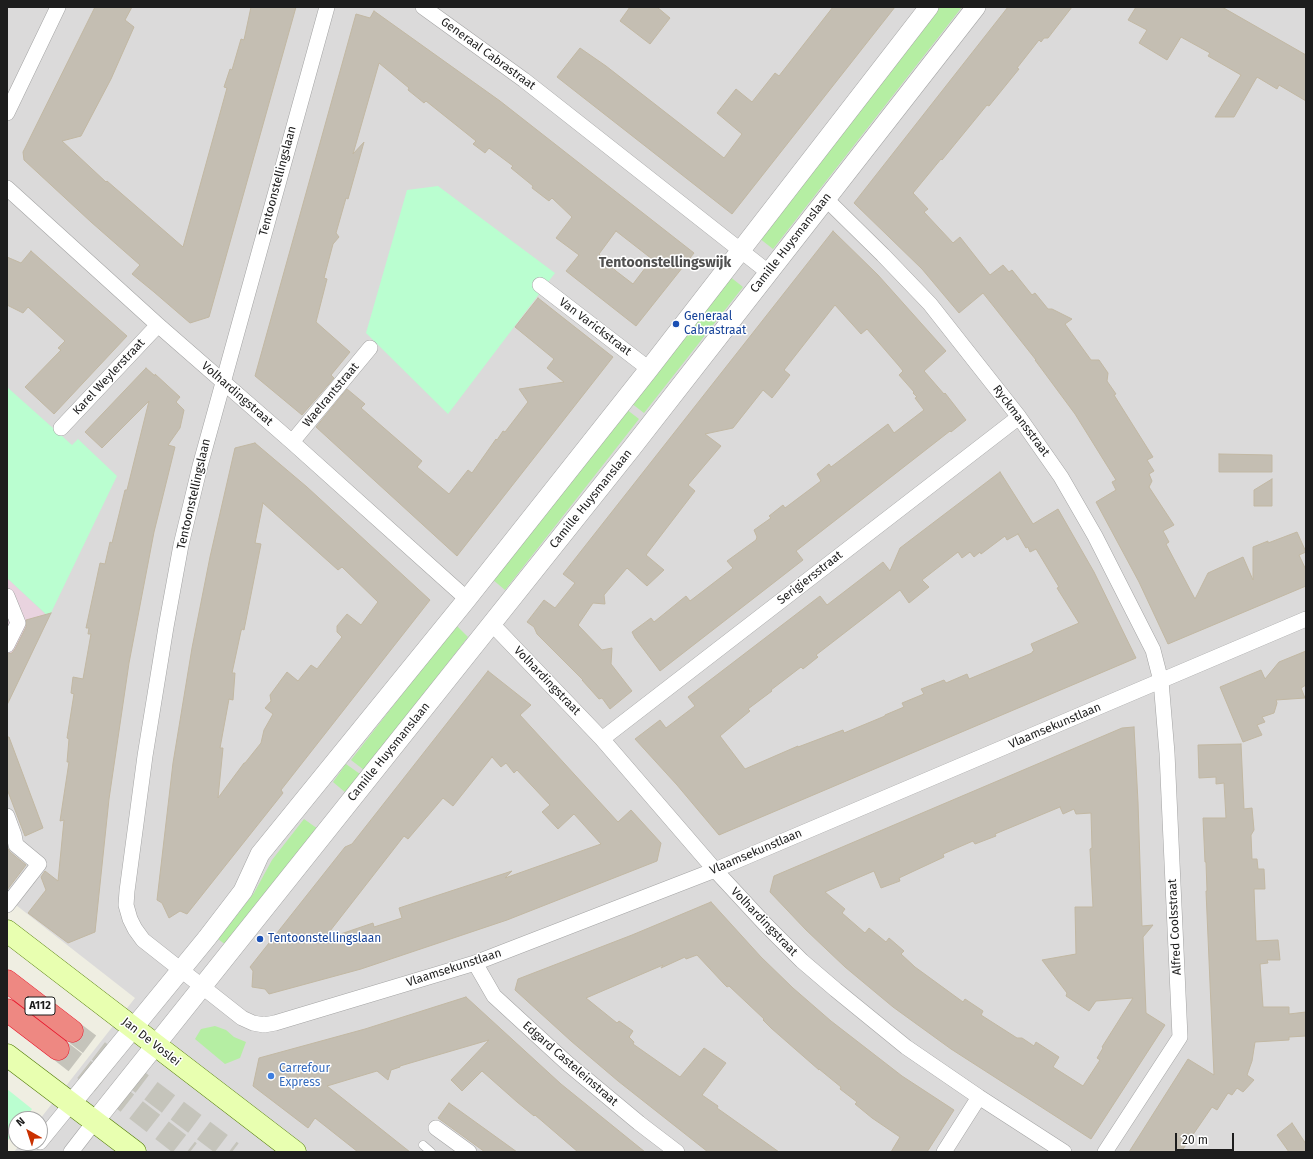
<!DOCTYPE html>
<html>
<head>
<meta charset="utf-8">
<style>
	body { margin:0 }
	#map { position:relative; width:1313px; height:1159px; overflow:hidden; background:#efeee2; font-family:"Fira Sans",sans-serif }
	canvas { display:block }
	.frame { position:absolute; inset:0; border:8px solid #1d1d1d; pointer-events:none }
	.north { position:absolute; left:8px; top:1111px; width:40px; height:40px; box-sizing:border-box; background:#fff; border:1px solid #a5a5a5; border-radius:50%; rotate:321deg; font-size:11px; font-weight:700; line-height:16px; text-align:center; color:#1d1d1d }
	.north::after { content:''; display:block; margin:auto; width:14px; height:18px; background:#ca3100; clip-path:polygon(50% 0,100% 100%,50% 72%,0 100%) }
	.scale { position:absolute; left:1175px; top:1133px; width:59px; height:18px; box-sizing:border-box; border:2px solid #1d1d1d; border-top:0; padding-left:5px; font-size:12px; line-height:14px; white-space:nowrap; color:#1d1d1d; -webkit-text-stroke:3px #fff; paint-order:stroke }
</style>
</head>
<body>
<div id="map">
<canvas width="1313" height="1159"></canvas>
<div class="frame"></div>
<div class="north">N</div>
<div class="scale">20 m</div>
</div>
<script>
const context = document.querySelector('canvas').getContext('2d');
context.lineJoin = 'round';
function paint(path, color) {
  context.fillStyle = color;
  context.fill(path, 'evenodd');
}
function poly(rows) {
  const path = new Path2D();
  for (const r of rows) {
    path.moveTo(r[0], r[1]);
    for (let i = 2; i < r.length; i += 2) path.lineTo(r[i], r[i + 1]);
  }
  return path;
}
function stroke(path, color, width, dash) {
  context.strokeStyle = color;
  context.lineWidth = width;
  context.lineCap = dash ? 'butt' : 'round';
  context.setLineDash(dash || []);
  context.stroke(path);
}
function label(font, color, halo, rows, align = 'center') {
  context.font = font + ' "Fira Sans",sans-serif';
  context.lineWidth = 3;
  context.setLineDash([]);
  context.textBaseline = 'middle';
  context.strokeStyle = halo;
  context.fillStyle = color;
  for (const [text, x, y, turn = 0] of rows) {
    context.save();
    context.translate(x, y);
    context.rotate((+turn || 0) * Math.PI / 180);
    context.textAlign = isNaN(turn) ? turn : align;
    if (halo) context.strokeText(text, 0, 0);
    context.fillText(text, 0, 0);
    context.restore();
  }
}
paint(poly([
	[7,7,1306,7,1306,1152,14,1152,21,1143,40,1143,40,1119,135,998,7,898]
]), '#dbdada');
paint(poly([
	[7,578,46,615,7,705]
]), '#e9d3df');
paint(poly([
	[940,7,962,7,773,249,759,238],
	[729,276,743,287,644,413,631,403],
	[626,409,639,419,505,590,492,579],
	[456,625,468,637,364,770,351,760],
	[346,764,360,774,346,793,333,782],
	[304,819,318,829,226,945,218,939,254,893,272,860],
	[215,1026,226,1030,234,1037,246,1042,240,1058,225,1064,195,1039,201,1029]
]), '#b5eea3');
paint(poly([
	[438,186,555,273,448,414,366,333,407,190],
	[7,387,72,445,78,439,117,476,49,617,7,578],
	[7,1089,32,1109,25,1119,16,1119,16,1130,7,1141]
]), '#bafed0');
const building = poly([
	[95,7,132,7,125,20,134,27,111,79,81,136,62,141,106,182,107,181,183,247,227,88,224,87,230,69,232,70,241,39,244,40,251,7,296,7,209,317,190,323,154,292,132,274,140,265,91,222,24,160,23,152,95,7],
	[630,7,657,7,670,18,650,44,620,21,630,7],
	[833,7,895,7,732,214,557,77,580,48,606,66,724,158,742,134,717,113,736,89,752,102,775,73,779,76,833,7],
	[1008,7,1072,7,1048,38,1044,38,1041,42,1039,40,1017,68,1019,69,989,106,987,105,942,160,941,159,913,193,928,209,924,212,953,243,960,237,990,275,1003,265,1009,272,1012,270,1032,295,1035,293,1048,309,1052,309,1072,319,1065,324,1091,360,1099,360,1108,373,1107,381,1116,394,1114,395,1153,457,1147,460,1154,471,1149,474,1152,481,1149,487,1174,525,1163,531,1169,542,1166,544,1195,599,1208,573,1243,557,1253,580,1253,547,1268,541,1268,543,1297,532,1306,552,1299,555,1306,570,1306,586,1168,644,1139,582,1096,502,1116,490,1112,482,1116,480,1075,414,1035,360,1036,360,983,293,959,313,922,269,854,203,1008,7],
	[1136,7,1222,7,1306,55,1306,101,1279,85,1277,89,1257,77,1234,117,1215,117,1241,75,1208,56,1210,53,1181,37,1167,60,1139,43,1147,30,1128,20,1136,7],
	[374,11,500,101,694,253,636,326,566,271,579,255,556,238,572,217,552,198,549,201,532,188,533,186,511,168,513,166,489,148,485,153,473,144,476,141,426,101,424,103,408,90,409,88,379,63,353,154,364,142,348,199,346,198,336,233,339,237,333,244,324,278,327,279,316,322,350,352,331,375,334,378,302,415,255,376,356,14,370,18,374,11],
	[616,231,652,259,633,284,616,271,599,254,616,231],
	[833,231,878,275,946,351,924,371,944,394,945,393,966,420,951,432,950,431,796,551,803,560,660,671,635,638,632,632,651,618,654,622,686,596,690,601,733,568,727,561,756,540,757,537,754,530,771,518,769,516,783,505,785,508,821,481,817,474,829,464,831,467,888,424,894,433,924,410,915,398,917,397,913,393,914,392,899,375,903,371,899,366,867,329,861,334,835,305,784,370,790,375,772,398,763,390,733,428,705,434,721,446,688,485,695,491,646,555,664,570,647,586,627,568,604,595,605,604,593,603,578,625,602,650,612,648,611,664,632,691,610,709,602,698,599,699,582,680,583,680,537,634,534,627,527,622,544,600,555,608,575,583,563,574,833,231],
	[31,251,127,336,54,414,25,387,61,350,58,348,65,341,28,307,23,313,7,305,7,257,21,263,31,251],
	[538,298,613,357,457,556,316,427,347,389,365,404,361,408,422,461,417,467,449,494,468,470,472,473,496,439,497,440,503,431,505,432,528,402,519,389,564,382,547,368,554,359,515,327,538,298],
	[146,368,155,376,155,374,180,397,176,402,184,410,180,428,168,445,175,447,154,532,129,663,109,799,95,932,68,943,28,913,46,890,41,877,45,871,58,881,64,820,60,821,69,762,67,762,69,739,67,738,74,694,71,693,73,677,83,679,91,634,88,634,89,628,86,628,100,563,105,564,110,542,112,543,125,490,127,490,149,401,102,448,85,432,146,368],
	[255,443,307,487,430,600,281,790,283,793,187,914,180,911,169,918,162,903,157,900,173,763,192,648,210,557,235,448,255,443],
	[263,503,338,570,342,567,378,602,361,625,347,614,337,626,337,632,342,637,317,669,311,665,298,681,287,672,270,695,271,701,265,708,273,714,264,730,261,743,245,763,244,763,218,798,223,748,220,748,229,699,233,700,235,673,232,673,241,631,242,629,244,630,261,544,255,543,263,503],
	[1219,454,1272,455,1272,472,1219,472,1219,454],
	[1000,472,1033,524,1058,509,1094,572,1136,658,719,835,677,785,635,739,660,720,666,728,695,706,688,697,820,596,827,605,883,562,890,571,900,548,1000,472],
	[1018,534,1026,548,1028,547,1030,552,1036,549,1059,587,1057,588,1079,623,1031,644,1034,651,1032,652,1032,653,969,679,967,674,946,683,944,680,921,689,924,694,902,703,904,707,885,715,885,716,844,733,843,730,798,747,798,746,745,769,720,736,750,711,748,709,772,691,771,690,801,667,803,669,818,657,816,655,900,590,909,603,929,587,922,580,958,552,962,558,970,552,974,557,980,552,981,554,1005,536,1007,540,1018,534],
	[1272,479,1272,506,1254,506,1254,490,1272,479],
	[51,613,7,705,7,654,12,653,15,649,26,627,26,620,51,613],
	[1306,651,1306,685,1301,688,1305,698,1276,700,1277,703,1274,713,1262,717,1265,722,1257,725,1262,735,1243,742,1220,687,1261,670,1265,679,1279,662,1306,651],
	[488,671,531,705,520,715,618,822,631,810,661,843,657,861,507,920,361,969,269,994,265,989,252,987,253,971,250,967,345,847,352,844,488,671],
	[492,757,501,767,506,763,514,773,517,770,550,805,542,812,558,829,574,814,601,844,505,878,512,871,399,908,402,918,374,927,373,923,323,940,404,836,408,839,443,798,453,806,492,757],
	[1134,727,1138,802,1142,926,1153,925,1143,937,1146,1013,1165,1025,1091,1139,951,1049,893,1007,845,967,806,930,770,892,774,876,1122,728,1134,727],
	[1060,807,1063,814,1074,809,1076,814,1091,813,1092,848,1090,849,1093,907,1075,907,1076,954,1042,960,1067,993,1066,996,1089,1011,1096,1001,1133,998,1102,1047,1103,1048,1097,1058,1100,1060,1083,1086,1053,1067,1059,1057,1036,1042,1034,1046,1022,1038,1017,1038,981,1015,983,1011,965,999,963,1002,915,967,901,954,904,951,889,938,886,942,869,928,865,933,842,913,845,909,825,892,874,871,881,888,900,881,899,878,944,857,943,854,973,841,975,844,996,836,995,834,1060,807],
	[7,737,9,737,43,828,25,836,7,789,7,737],
	[1241,744,1244,809,1252,808,1254,830,1251,835,1252,859,1257,859,1258,869,1264,869,1265,889,1254,889,1256,941,1278,940,1280,960,1267,960,1268,963,1260,964,1263,1007,1289,1007,1289,1014,1306,1012,1306,1036,1289,1037,1289,1040,1255,1042,1252,1061,1247,1075,1254,1080,1243,1092,1237,1088,1232,1095,1228,1093,1217,1110,1212,1107,1181,1152,1129,1152,1188,1059,1214,1075,1206,891,1207,891,1206,862,1205,862,1203,818,1226,818,1224,783,1216,784,1216,777,1199,778,1198,745,1241,744],
	[7,847,10,852,26,865,7,890,7,847],
	[711,902,761,957,793,988,831,1021,902,1076,954,1110,927,1152,891,1152,900,1137,872,1118,855,1104,857,1102,840,1089,841,1087,819,1069,819,1070,771,1028,763,1020,764,1019,729,986,727,987,724,984,697,955,686,959,685,957,661,968,663,965,586,998,617,1023,619,1021,633,1031,629,1037,634,1042,633,1044,680,1077,704,1048,726,1063,702,1095,718,1106,717,1108,779,1152,708,1152,618,1081,571,1041,515,990,518,979,632,935,711,902],
	[466,997,561,1084,645,1152,578,1152,535,1115,534,1116,517,1102,482,1071,462,1091,451,1080,489,1040,400,1066,400,1067,391,1070,388,1080,377,1071,327,1086,410,1152,358,1152,315,1118,308,1128,253,1086,259,1058,365,1029,466,997],
	[449,1103,517,1152,485,1152,438,1118,449,1103],
	[1292,1123,1306,1144,1306,1152,1289,1152,1277,1135,1292,1123]
]);
paint(building, '#c4beb2');
stroke(building, '#c2b8a3', 1);
stroke(poly([
	[72,1031,232,1152],
	[58,1049,190,1152]
]), '#c5c4bb', 22, [22, 11]);
const service = poly([
	[423,1145,431,1152]
]);
const minor = poly([
	[327,7,200,466,181,545,166,627,145,756,127,891,126,905,130,919,135,929,143,940,242,1018,253,1023,264,1025,275,1023,475,963,715,870,1306,619],
	[423,7,524,80,768,272],
	[7,113,58,7],
	[7,188,158,325,292,442,467,599],
	[826,199,883,255,930,304,1019,417,1061,477,1095,536,1153,650,1161,681,1167,753,1180,1037,1105,1152],
	[540,285,649,369],
	[61,428,158,325],
	[292,442,370,348],
	[7,596,18,623,7,645],
	[492,624,602,739,715,870,765,924,802,961,836,990,906,1047,979,1097,1064,1152],
	[602,739,1019,417],
	[7,816,14,835,16,845,39,864,7,905],
	[475,963,494,996,567,1063,639,1123,677,1152],
	[436,1128,469,1152],
	[40,1142,71,1104],
	[71,1152,95,1121],
	[944,1152,979,1097]
]);
const tertiary = poly([
	[71,1104,207,938,243,891,260,854,467,599,649,369,929,7],
	[95,1121,631,449,976,7]
]);
const secondary = poly([
	[7,931,295,1152],
	[7,1055,135,1152]
]);
const motorway = poly([
	[7,981,72,1031],
	[7,1010,58,1049]
]);
stroke(service, '#a4a4a4', 9);
stroke(minor, '#a4a4a4', 16);
stroke(tertiary, '#a4a4a4', 20);
stroke(secondary, '#4e7800', 23);
stroke(motorway, '#e7152a', 23);
stroke(service, '#fff', 8);
stroke(minor, '#fff', 15);
stroke(tertiary, '#fff', 19);
stroke(secondary, '#e8ffb0', 22);
stroke(motorway, '#ee8882', 22);
for (const [x, y, r, color] of [
	[676,324,4,"#1a4fb4"],
	[260,939,4,"#1a4fb4"],
	[271,1076,4,"#3f7fe0"]
]) {
  const dot = new Path2D();
  dot.arc(x, y, r, 0, 2 * Math.PI);
  context.fillStyle = color;
  context.fill(dot);
  stroke(dot, '#fff', 1.5);
}
for (const [x, y, w] of [
	[40,1006,30]
]) {
  const box = new Path2D();
  box.roundRect(x - w / 2, y - 9, w, 18, 3);
  context.fillStyle = '#fff';
  context.fill(box);
  stroke(box, '#1d1d1d', 1);
}
label('bold 11px', '#1d1d1d', null, [
	["A112",40,1006]
]);
label('12px', '#1d1d1d', '#fff', [
	["Generaal Cabrastraat",488,54,36],
	["Tentoonstellingslaan",278,181,-75],
	["Camille Huysmanslaan",791,243,-52],
	["Van Varickstraat",595,327,37],
	["Karel Weylerstraat",109,377,-47],
	["Volhardingstraat",237,394,41],
	["Waelrantstraat",331,395,-50],
	["Ryckmansstraat",1021,421,53],
	["Tentoonstellingslaan",194,494,-77],
	["Camille Huysmanslaan",591,499,-51],
	["Serigiersstraat",810,578,-38],
	["Volhardingstraat",547,681,46],
	["Vlaamsekunstlaan",1055,726,-23],
	["Camille Huysmanslaan",389,752,-51],
	["Vlaamsekunstlaan",756,852,-23],
	["Volhardingstraat",764,922,46],
	["Alfred Coolsstraat",1175,927,-93],
	["Vlaamsekunstlaan",454,968,-18],
	["Jan De Voslei",151,1042,38],
	["Edgard Casteleinstraat",570,1064,41]
]);
label('12px', '#164399', '#fff', [
	["Generaal",684,317],
	["Cabrastraat",684,331],
	["Tentoonstellingslaan",268,939]
], 'left');
label('12px', '#366cbe', '#fff', [
	["Carrefour",279,1069],
	["Express",279,1083]
], 'left');
label('bold 14px', '#505050', '#fff', [
	["Tentoonstellingswijk",665,263]
]);
</script>
</body>
</html>
